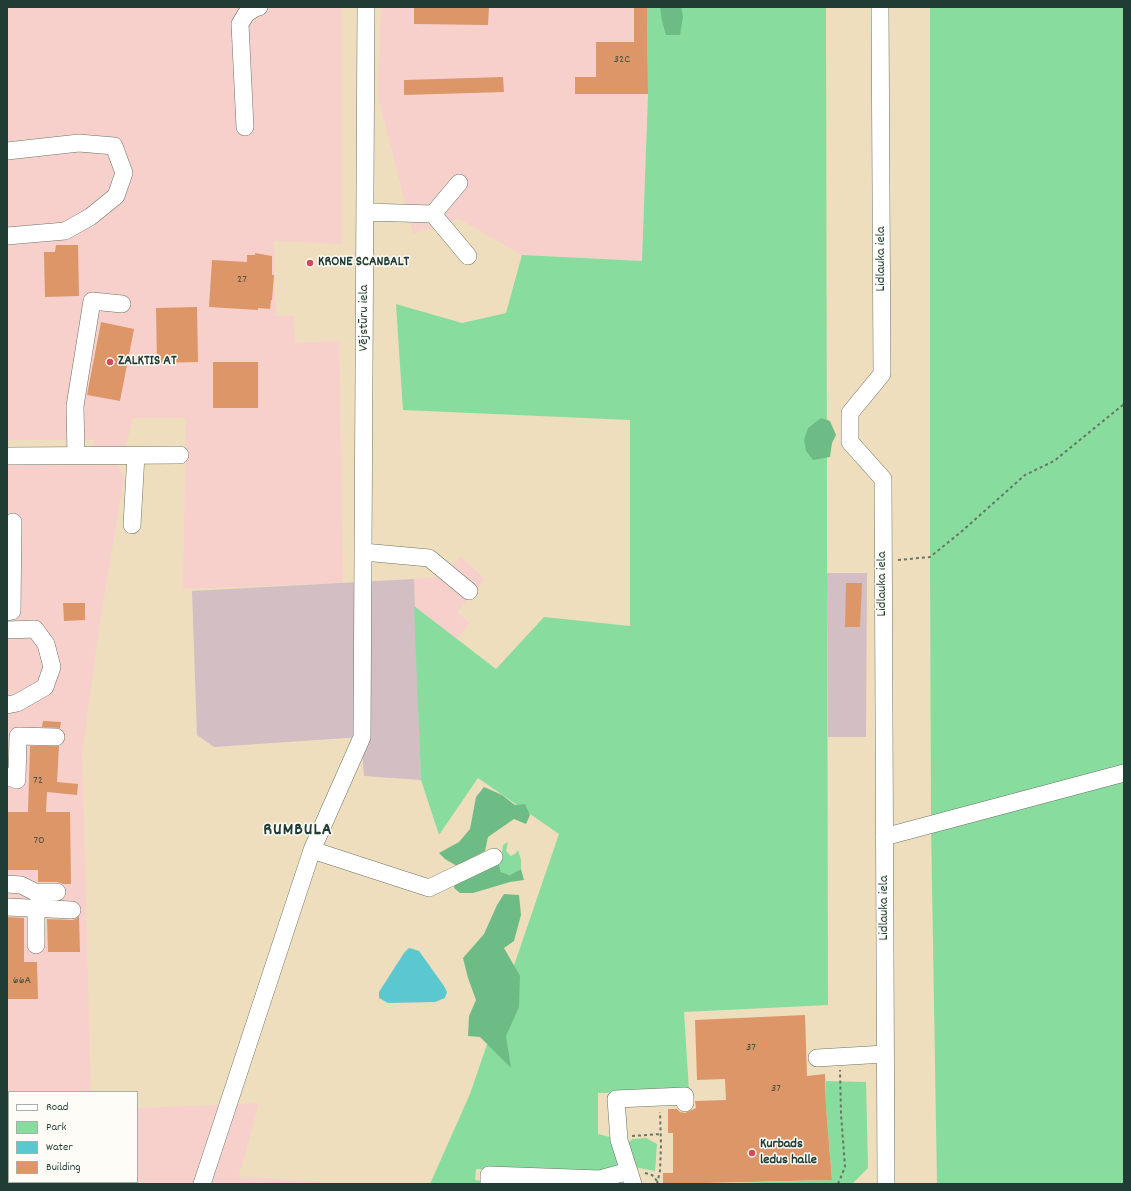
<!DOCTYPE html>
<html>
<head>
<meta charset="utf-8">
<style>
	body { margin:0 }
	#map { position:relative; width:1131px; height:1191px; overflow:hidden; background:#efdebd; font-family:Dekko,sans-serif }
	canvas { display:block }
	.frame { position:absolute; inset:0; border:8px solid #1f3d34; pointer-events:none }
	.legend { position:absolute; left:8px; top:1091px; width:130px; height:92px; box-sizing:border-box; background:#fdfcf7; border:1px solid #a4b0a9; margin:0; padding:5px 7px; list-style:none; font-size:12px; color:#1f3d34 }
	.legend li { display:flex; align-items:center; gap:8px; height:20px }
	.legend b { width:20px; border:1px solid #a4b0a9 }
</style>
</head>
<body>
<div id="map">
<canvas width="1131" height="1191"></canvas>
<div class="frame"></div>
<ul class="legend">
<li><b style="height:5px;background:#fff"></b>Road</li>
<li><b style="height:11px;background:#88dc9e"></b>Park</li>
<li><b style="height:11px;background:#5bc8d0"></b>Water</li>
<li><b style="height:11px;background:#dd9668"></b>Building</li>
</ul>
</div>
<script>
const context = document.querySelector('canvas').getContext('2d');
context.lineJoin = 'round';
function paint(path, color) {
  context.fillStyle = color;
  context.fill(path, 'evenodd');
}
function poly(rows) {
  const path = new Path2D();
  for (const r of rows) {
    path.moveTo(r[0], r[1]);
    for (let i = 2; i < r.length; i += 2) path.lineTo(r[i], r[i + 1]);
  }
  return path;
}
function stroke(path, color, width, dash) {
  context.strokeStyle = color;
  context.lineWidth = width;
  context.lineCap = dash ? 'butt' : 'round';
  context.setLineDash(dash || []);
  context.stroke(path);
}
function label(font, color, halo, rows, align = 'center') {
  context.font = font + ' Dekko,sans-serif';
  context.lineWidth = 3;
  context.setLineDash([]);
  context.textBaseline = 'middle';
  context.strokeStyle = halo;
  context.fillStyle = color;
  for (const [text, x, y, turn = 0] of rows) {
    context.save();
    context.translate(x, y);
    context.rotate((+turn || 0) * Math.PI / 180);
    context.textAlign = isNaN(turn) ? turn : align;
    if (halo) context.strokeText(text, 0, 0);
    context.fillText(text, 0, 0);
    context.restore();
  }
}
paint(poly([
	[7,7,341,7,341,244,274,241,276,316,293,316,295,343,339,341,343,583,183,589,186,418,133,418,125,449,93,448,94,440,7,440],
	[381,7,647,7,648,94,642,261,522,255,459,219,413,234,378,96],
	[7,464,118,465,124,479,100,622,82,754,91,1092,9,1092,9,1171,7,1170],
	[461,557,485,579,457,612,470,623,451,646,416,646,414,579,443,577],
	[259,1103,239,1176,339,1184,39,1184,34,1182,137,1182,137,1108]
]), '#f7d0cc');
paint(poly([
	[827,573,867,573,866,737,828,737],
	[414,579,421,780,364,776,361,737,214,747,197,735,192,591]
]), '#d2bec3');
paint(poly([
	[647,7,826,7,828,1005,684,1012,689,1091,598,1093,598,1134,610,1137,621,1167,603,1173,476,1169,475,1180,483,1181,483,1183,430,1184,470,1094,559,834,478,778,439,835,421,780,414,606,496,669,544,617,630,626,630,420,403,410,396,304,462,323,506,313,522,255,642,261,648,94],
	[930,7,1124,7,1124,1184,937,1184,931,824,930,557],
	[508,842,506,851,511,856,516,853,518,850,521,860,521,869,510,875,501,872,498,861,502,853,503,845],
	[826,1081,866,1082,868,1168,852,1184,691,1184,691,1178,701,1178,702,1184,832,1180,826,1107],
	[646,1138,657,1144,655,1171,634,1167,628,1146,629,1142,633,1139]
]), '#88dc9e');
paint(poly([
	[660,7,681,7,683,17,680,35,666,35,662,21],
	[821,418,830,421,836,435,832,443,830,457,813,460,806,451,804,440,808,428],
	[484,787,502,795,515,805,525,804,530,815,526,824,514,819,488,837,485,851,457,866,445,859,439,853,459,842,470,829,476,797],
	[498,861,501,872,510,875,521,869,524,880,510,882,473,893,460,893,454,888,455,882],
	[504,894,519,895,521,915,514,941,504,948,520,976,519,1007,506,1036,511,1068,480,1037,468,1036,469,1016,476,1000,468,978,463,958,484,934,497,905]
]), '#6ebc85');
paint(poly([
	[409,948,413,949,419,951,444,986,447,992,445,998,435,1002,388,1003,379,998,379,992,404,953]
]), '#5bc8d0');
paint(poly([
	[414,7,489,7,488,25,414,24],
	[634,8,647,8,648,94,575,94,575,77,596,77,596,42,634,42],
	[503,77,504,92,404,95,404,80],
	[56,245,78,245,79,296,45,297,44,252,55,252],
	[255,253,272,256,272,275,274,275,272,300,271,300,270,309,258,308,258,310,209,307,212,260,247,262,247,255,255,255],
	[197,307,198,362,157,363,156,308],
	[101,322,134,329,120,401,87,395],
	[213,362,258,362,258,408,213,408],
	[846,583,862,583,860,627,845,627],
	[63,603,85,603,85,620,64,621],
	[43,721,61,722,60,728,42,727],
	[30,746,59,746,57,782,78,784,77,795,47,792,46,812,70,812,71,884,63,884,57,882,38,882,38,870,7,870,7,812,28,812],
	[79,916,80,952,48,952,47,919,72,920,76,919],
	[7,917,24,918,24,962,37,962,38,999,7,999],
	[805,1015,807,1076,825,1074,826,1107,832,1180,663,1184,663,1173,673,1173,673,1133,668,1133,668,1109,677,1109,680,1112,685,1113,696,1108,695,1101,726,1100,725,1079,697,1080,695,1020]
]), '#dd9668');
const minor = poly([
	[880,7,882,374,850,413,850,442,883,479,886,1184],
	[245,127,240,24,246,14,255,8,259,7],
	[7,151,79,143,114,146,124,173,116,196,90,217,65,231,7,236],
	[365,212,433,214,468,256],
	[433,214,459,183],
	[76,455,75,406,92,301,122,304],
	[7,456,180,455],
	[132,525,136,455],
	[363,552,429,558,469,591],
	[7,612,12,611,13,522],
	[7,630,35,629,46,644,52,667,45,687,17,703,7,705],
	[7,776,17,780,18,736,56,737],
	[884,837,1124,773],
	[312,850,429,888,494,857],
	[7,884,21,885,35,892,57,892],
	[7,907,72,910],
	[36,908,36,945],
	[817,1058,885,1054],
	[202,1184,312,850,362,737,366,7],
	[489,1184,489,1175,600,1179,629,1171],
	[633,1184,619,1140,616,1099,685,1096,685,1103]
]);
stroke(minor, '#687564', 18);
stroke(poly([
	[898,560,930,557,961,532,1025,475,1054,461,1124,404],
	[632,1136,661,1134],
	[645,1173,652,1175,657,1181],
	[657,1184,660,1171,661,1145,660,1112],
	[838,1184,845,1167,841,1114,840,1070]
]), '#687564', 2, [3, 3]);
stroke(minor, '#fff', 17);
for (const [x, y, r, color] of [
	[310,263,4,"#d1495b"],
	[110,362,4,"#d1495b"],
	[752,1153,4,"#d1495b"]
]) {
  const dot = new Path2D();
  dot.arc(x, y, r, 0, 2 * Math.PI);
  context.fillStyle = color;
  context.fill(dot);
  stroke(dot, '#fdfcf7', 1.5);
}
label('12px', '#4e5341', null, [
	["32C",622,60],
	["27",242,280],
	["72",38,781],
	["70",39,841],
	["66A",22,981],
	["37",751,1048],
	["37",776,1089]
]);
label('14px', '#1f3d34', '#fdfcf7', [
	["Lidlauka iela",882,259,-90],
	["Vējstūru iela",365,318,-90],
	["Lidlauka iela",883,584,-90],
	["Lidlauka iela",885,908,-90]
]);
label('bold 14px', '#1f3d34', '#fdfcf7', [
	["KRONE SCANBALT",318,263],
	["ZALKTIS AT",118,362],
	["Kurbads",760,1145],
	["ledus halle",760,1161]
], 'left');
context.letterSpacing = '1px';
label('bold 18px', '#1f3d34', '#fdfcf7', [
	["RUMBULA",298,832]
]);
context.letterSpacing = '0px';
</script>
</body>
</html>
